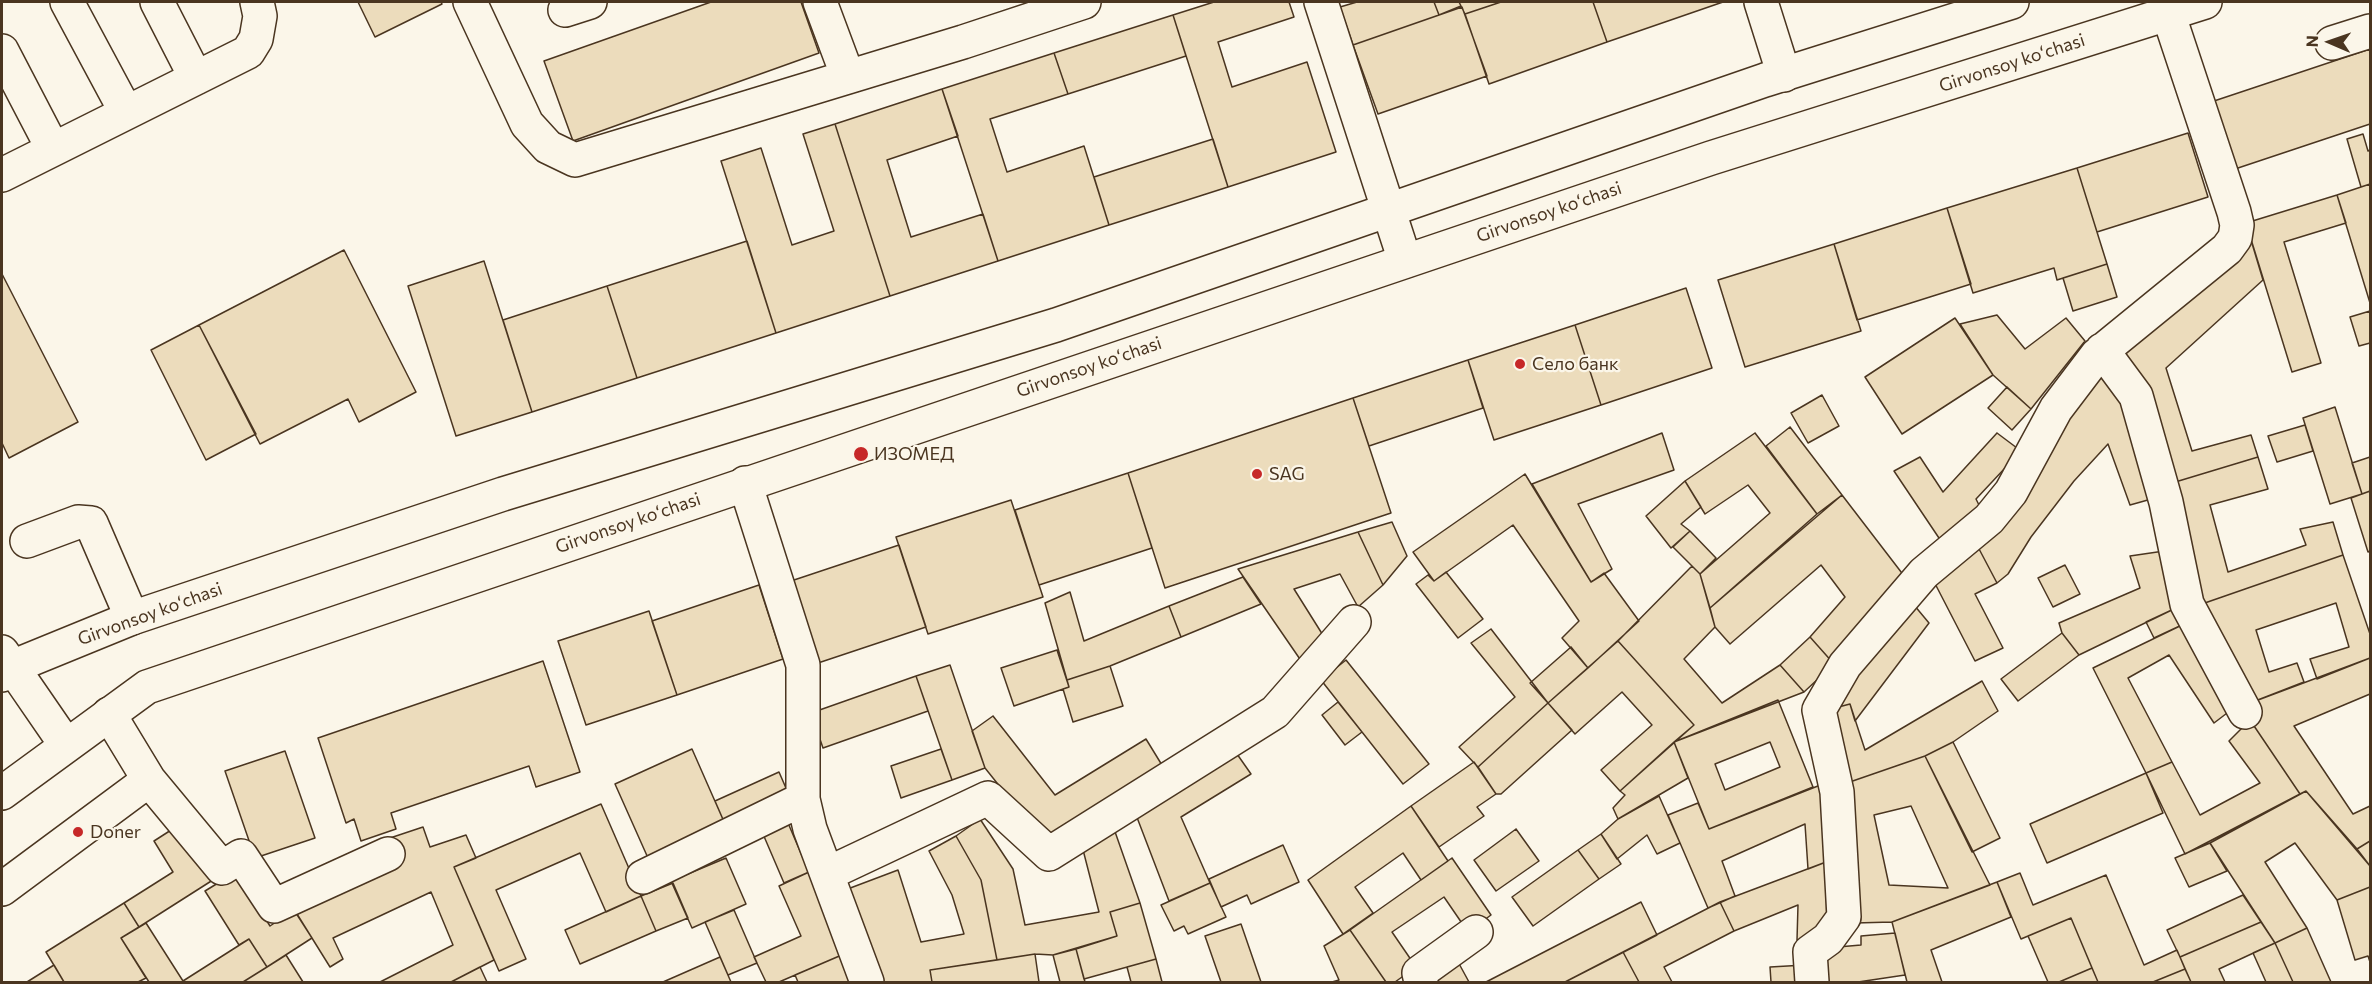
<!DOCTYPE html>
<html>
<head>
<meta charset="utf-8">
<style>
	body { margin:0 }
	#map { position:relative; width:2372px; height:984px; overflow:hidden; background:#fbf6e9; font-family:Commissioner,sans-serif }
	canvas { display:block }
	.frame { position:absolute; inset:0; border:3px solid #4a3520; pointer-events:none }
	.north { position:absolute; left:2300px; top:12px; width:60px; height:60px; -webkit-text-stroke:4px #fbf6e9; paint-order:stroke; rotate:272deg; font-size:16px; font-weight:700; line-height:24px; text-align:center; color:#4a3520 }
	.north::after { content:''; display:block; margin:auto; width:21px; height:27px; background:#4a3520; clip-path:polygon(50% 0,100% 100%,50% 72%,0 100%) }
</style>
</head>
<body>
<div id="map">
<canvas width="2372" height="984"></canvas>
<div class="frame"></div>
<div class="north">N</div>
</div>
<script>
const context = document.querySelector('canvas').getContext('2d');
context.lineJoin = 'round';
function paint(path, color) {
  context.fillStyle = color;
  context.fill(path, 'evenodd');
}
function poly(rows) {
  const path = new Path2D();
  for (const r of rows) {
    path.moveTo(r[0], r[1]);
    for (let i = 2; i < r.length; i += 2) path.lineTo(r[i], r[i + 1]);
  }
  return path;
}
function stroke(path, color, width, dash) {
  context.strokeStyle = color;
  context.lineWidth = width;
  context.lineCap = dash ? 'butt' : 'round';
  context.setLineDash(dash || []);
  context.stroke(path);
}
function label(font, color, halo, rows, align = 'center') {
  context.font = font + ' Commissioner,sans-serif';
  context.lineWidth = 4.5;
  context.setLineDash([]);
  context.textBaseline = 'middle';
  context.strokeStyle = halo;
  context.fillStyle = color;
  for (const [text, x, y, turn = 0] of rows) {
    context.save();
    context.translate(x, y);
    context.rotate((+turn || 0) * Math.PI / 180);
    context.textAlign = isNaN(turn) ? turn : align;
    if (halo) context.strokeText(text, 0, 0);
    context.fillText(text, 0, 0);
    context.restore();
  }
}
const building = poly([
	[358,2,441,2,442,4,375,37,358,2],
	[711,2,801,2,819,53,573,141,544,61,711,2],
	[1214,2,1289,2,1294,17,1218,42,1232,87,1307,62,1336,152,1228,187,1173,15,1214,2],
	[1357,2,1434,2,1439,15,1353,45,1340,7,1357,2],
	[1434,2,1459,2,1461,6,1439,15,1434,2],
	[1459,2,1501,2,1465,14,1459,2],
	[1501,2,1593,2,1607,42,1489,84,1465,14,1501,2],
	[1593,2,1723,2,1607,42,1593,2],
	[1462,7,1487,76,1378,114,1353,45,1462,7],
	[1173,15,1186,56,1068,94,1054,53,1173,15],
	[2370,49,2370,124,2229,171,2208,103,2370,49],
	[1054,53,1068,94,990,119,1007,172,1084,146,1109,225,998,261,942,89,1054,53],
	[942,89,958,136,887,160,911,237,983,214,998,261,890,296,835,124,942,89],
	[835,124,890,296,776,333,721,161,761,148,792,245,834,231,803,134,835,124],
	[2188,133,2208,197,2097,232,2077,168,2188,133],
	[2363,134,2368,151,2370,150,2370,184,2361,187,2347,139,2363,134],
	[1213,139,1228,187,1109,225,1094,177,1213,139],
	[2077,168,2107,264,2057,280,2054,268,1973,293,1947,208,2077,168],
	[2370,184,2370,303,2337,195,2370,184],
	[2337,195,2346,223,2284,242,2321,363,2292,372,2246,223,2337,195],
	[1947,208,1971,284,1857,320,1834,244,1947,208],
	[2251,240,2263,280,2166,368,2192,451,2251,435,2258,457,2172,483,2124,355,2251,240],
	[747,241,776,333,637,378,607,286,747,241],
	[1834,244,1861,331,1745,367,1718,280,1834,244],
	[344,250,416,392,359,422,348,399,260,444,199,325,344,250],
	[484,261,532,412,456,436,408,286,484,261],
	[2107,264,2117,297,2073,311,2063,278,2107,264],
	[2,274,78,422,9,458,2,443,2,274],
	[607,286,637,378,532,412,503,320,607,286],
	[1686,288,1712,368,1601,405,1575,325,1686,288],
	[2370,311,2370,343,2359,346,2350,317,2370,311],
	[1997,315,2025,349,2066,318,2085,341,2031,409,1993,375,1960,324,1997,315],
	[1955,318,1993,375,1902,434,1865,377,1955,318],
	[199,325,256,434,206,460,151,350,199,325],
	[1575,325,1601,405,1494,440,1468,360,1575,325],
	[1468,360,1483,408,1369,446,1353,398,1468,360],
	[2100,376,2120,393,2155,498,2130,505,2108,444,2074,481,2031,537,2008,574,1997,583,1978,547,2046,439,2100,376],
	[2007,387,2031,409,2012,430,1988,408,2007,387],
	[1822,395,1839,426,1808,443,1791,413,1822,395],
	[1353,398,1391,513,1165,588,1128,473,1353,398],
	[2335,407,2362,494,2330,504,2303,418,2335,407],
	[2305,425,2313,451,2277,462,2268,436,2305,425],
	[1790,427,1842,495,1817,514,1766,446,1790,427],
	[1662,433,1674,470,1578,504,1612,569,1591,582,1532,484,1662,433],
	[1755,433,1817,514,1710,608,1700,574,1770,513,1748,485,1705,514,1685,481,1755,433],
	[1997,433,2021,451,1976,499,1981,509,1943,544,1894,471,1920,457,1943,492,1997,433],
	[2258,457,2268,489,2210,505,2228,572,2306,545,2300,529,2333,522,2343,555,2199,605,2172,483,2258,457],
	[2370,457,2370,491,2362,494,2352,463,2370,457],
	[1128,473,1152,548,1039,585,1015,510,1128,473],
	[1525,474,1591,582,1604,573,1639,621,1588,668,1562,638,1579,621,1513,525,1434,581,1413,552,1525,474],
	[1685,481,1701,507,1681,524,1690,531,1671,548,1646,516,1685,481],
	[2370,491,2370,551,2368,552,2351,498,2370,491],
	[1842,495,1908,581,1834,664,1810,637,1845,597,1821,565,1730,644,1715,627,1710,608,1842,495],
	[1011,500,1043,597,928,634,896,537,1011,500],
	[1392,522,1407,556,1383,585,1358,532,1392,522],
	[1690,531,1716,558,1700,574,1673,547,1690,531],
	[1358,532,1383,585,1358,607,1340,574,1294,589,1326,640,1304,665,1238,569,1358,532],
	[899,545,926,627,812,665,785,583,899,545],
	[1978,547,1997,583,1975,594,2003,648,1975,661,1929,572,1978,547],
	[2171,550,2180,606,2079,655,2062,633,2059,623,2140,588,2130,556,2171,550],
	[2343,555,2370,634,2370,658,2317,679,2310,659,2349,647,2336,603,2256,630,2269,672,2297,663,2304,682,2250,703,2199,605,2343,555],
	[2065,565,2080,594,2053,607,2038,578,2065,565],
	[1692,566,1700,574,1715,627,1684,659,1722,703,1780,665,1804,692,1674,742,1694,725,1618,641,1692,566],
	[1446,572,1483,619,1458,638,1416,584,1428,575,1434,581,1446,572],
	[1243,577,1261,604,1181,637,1169,606,1243,577],
	[759,585,783,659,677,695,652,621,759,585],
	[1070,592,1084,641,1169,606,1181,637,1110,666,1067,680,1045,603,1070,592],
	[1909,599,1929,623,1855,721,1850,704,1827,710,1909,599],
	[2176,608,2184,624,2154,638,2146,622,2176,608],
	[649,611,677,695,586,725,558,641,649,611],
	[2184,624,2235,707,2214,723,2169,655,2128,678,2172,762,2146,773,2093,668,2184,624],
	[1491,629,1548,703,1478,767,1459,747,1515,697,1471,643,1491,629],
	[2062,633,2079,655,2018,701,2001,679,2062,633],
	[1810,637,1834,664,1804,692,1780,665,1810,637],
	[1618,641,1694,725,1620,791,1601,770,1652,725,1622,692,1575,734,1548,703,1618,641],
	[1571,647,1588,668,1548,703,1530,683,1571,647],
	[1057,650,1069,687,1014,706,1001,668,1057,650],
	[2370,658,2370,694,2294,726,2353,814,2370,806,2370,841,2357,849,2306,791,2300,794,2250,720,2250,703,2370,658],
	[1346,660,1429,764,1403,784,1321,680,1346,660],
	[543,661,580,772,536,787,529,766,391,813,396,829,361,841,354,819,346,823,318,738,543,661],
	[950,665,985,768,952,780,916,676,950,665],
	[1110,666,1123,706,1073,722,1063,689,1069,687,1067,680,1110,666],
	[916,676,928,711,823,748,811,713,916,676],
	[1982,681,1998,711,1953,742,1925,756,1844,784,1827,710,1850,704,1865,750,1982,681],
	[1778,700,1813,787,1709,829,1674,742,1778,700],
	[1770,742,1780,767,1725,790,1715,764,1770,742],
	[1338,702,1362,732,1345,745,1322,715,1338,702],
	[1548,703,1572,730,1501,794,1496,794,1478,767,1548,703],
	[993,716,1055,795,1146,739,1165,770,1045,843,985,768,972,731,993,716],
	[2250,720,2300,794,2185,854,2146,773,2172,762,2200,815,2260,783,2229,741,2250,720],
	[1674,742,1688,778,1618,819,1613,808,1625,795,1620,791,1674,742],
	[1953,742,2000,838,1972,852,1925,756,1953,742],
	[1230,744,1251,774,1181,817,1210,883,1169,901,1133,807,1230,744],
	[692,749,725,824,648,858,615,784,692,749],
	[941,749,952,780,901,798,891,766,941,749],
	[285,751,315,838,255,858,225,771,285,751],
	[1925,756,1990,885,1892,922,1855,923,1844,784,1925,756],
	[1911,806,1948,888,1889,885,1874,815,1911,806],
	[1474,762,1496,794,1477,807,1484,816,1439,847,1411,806,1474,762],
	[779,772,789,795,725,824,715,801,779,772],
	[2146,773,2163,813,2047,863,2030,824,2146,773],
	[1828,782,1826,862,1808,869,1805,824,1722,861,1735,896,1708,908,1668,815,1698,803,1709,829,1828,782],
	[2306,791,2370,866,2370,887,2337,900,2295,843,2265,862,2307,928,2275,943,2210,843,2306,791],
	[1659,796,1680,843,1657,854,1647,835,1617,859,1601,834,1618,819,1659,796],
	[601,804,641,896,606,912,580,853,496,890,526,959,499,971,454,867,601,804],
	[1411,806,1448,861,1421,880,1403,853,1355,887,1373,913,1343,934,1308,880,1411,806],
	[980,819,1013,869,1025,925,1099,912,1081,842,1113,826,1140,903,1110,912,1117,936,1053,955,1035,954,997,960,981,880,956,836,980,819],
	[182,823,216,878,139,927,124,903,173,872,154,841,182,823],
	[788,823,809,872,784,883,763,834,788,823],
	[423,827,430,847,466,835,476,858,454,867,494,960,451,982,380,982,453,945,431,892,333,938,343,959,330,967,297,914,399,862,390,838,423,827],
	[1516,829,1539,861,1496,891,1474,860,1516,829],
	[1601,834,1621,864,1599,879,1578,850,1601,834],
	[956,836,981,880,997,960,930,970,932,982,874,982,845,890,898,870,921,942,964,934,952,895,929,851,956,836],
	[2370,841,2370,866,2357,849,2370,841],
	[2210,843,2227,871,2189,887,2175,858,2210,843],
	[1283,845,1299,882,1251,904,1247,895,1221,907,1209,879,1283,845],
	[1578,850,1599,879,1533,926,1512,897,1578,850],
	[726,858,746,904,692,928,671,881,726,858],
	[1452,858,1491,915,1468,932,1444,897,1392,932,1416,967,1395,982,1386,982,1350,930,1452,858],
	[1826,862,1827,938,1797,940,1798,905,1734,931,1720,902,1826,862],
	[236,872,270,926,294,910,312,938,267,967,249,939,239,945,205,891,236,872],
	[809,872,844,954,779,982,766,982,754,957,801,936,779,886,809,872],
	[2020,873,2033,905,2106,875,2144,965,2177,950,2185,969,2153,982,2098,982,2071,918,2021,939,1997,882,2020,873],
	[1997,882,2011,917,1931,950,1942,982,1907,982,1892,922,1997,882],
	[673,883,688,918,656,931,641,896,673,883],
	[1210,883,1226,917,1188,934,1184,926,1174,931,1161,905,1210,883],
	[2370,887,2370,962,2368,956,2355,960,2337,900,2370,887],
	[2243,895,2261,922,2180,957,2167,930,2243,895],
	[641,896,656,931,580,964,565,930,641,896],
	[1641,902,1657,935,1565,982,1486,982,1641,902],
	[1720,902,1734,931,1664,967,1672,982,1639,982,1623,952,1720,902],
	[124,903,139,927,121,938,146,978,138,982,64,982,46,952,124,903],
	[1140,903,1156,959,1084,979,1076,949,1117,936,1110,912,1140,903],
	[734,910,757,963,728,975,705,922,734,910],
	[2071,918,2092,968,2059,982,2048,982,2028,936,2071,918],
	[2261,922,2275,943,2219,969,2225,982,2191,982,2180,957,2261,922],
	[146,923,183,981,249,939,267,967,243,982,149,982,121,938,146,923],
	[1241,924,1261,982,1221,982,1205,936,1241,924],
	[2307,928,2331,982,2293,982,2275,943,2307,928],
	[1350,930,1386,982,1332,982,1339,980,1324,946,1350,930],
	[1895,933,1905,975,1858,982,1817,982,1815,949,1861,945,1861,936,1895,933],
	[2275,943,2293,982,2266,982,2253,953,2275,943],
	[1076,949,1085,982,1060,982,1053,955,1076,949],
	[1623,952,1639,982,1565,982,1623,952],
	[844,954,857,982,798,982,795,975,844,954],
	[1035,954,1039,982,932,982,930,970,1035,954],
	[286,955,303,982,243,982,267,967,286,955],
	[720,957,731,982,663,982,720,957],
	[1156,959,1162,982,1131,982,1127,967,1156,959],
	[1457,960,1469,982,1427,982,1457,960],
	[54,965,64,982,27,982,54,965],
	[1805,965,1806,982,1771,982,1770,967,1805,965],
	[480,967,487,982,451,982,480,967],
	[2092,968,2098,982,2059,982,2092,968],
	[2185,969,2191,982,2153,982,2185,969]
]);
paint(building, '#ecdcbc');
stroke(building, '#4a3520', 1.5);
const minor = poly([
	[67,2,126,112],
	[157,2,196,78],
	[470,2,527,124,548,147,575,160,963,42,1084,2],
	[820,2,848,77],
	[1321,2,1405,261],
	[1761,2,1784,75],
	[565,10,590,2],
	[2332,43,2370,31],
	[2,51,53,149],
	[2,175,248,52,256,39,260,16,257,2],
	[2102,350,2136,396,2166,502,2187,604,2245,712],
	[745,483,803,665,803,799,810,829,867,982],
	[27,541,78,522,91,523,132,618],
	[109,714,149,780,222,868,241,856,274,906,388,854],
	[827,874,988,798,1049,854,1275,712,1354,622],
	[643,877,803,799],
	[2,889,149,780],
	[1421,982,1419,973,1476,932],
	[1812,982,1810,952,1828,939,1844,917,1837,792,1819,710,1845,665,1924,573,1989,519,2011,492,2056,409,2097,355,2227,249,2235,238,2237,225,2234,212,2168,13]
]);
const major = poly([
	[2,652,66,745],
	[2,675,12,667,132,618,503,494,1056,325,1765,80,2012,2],
	[2,793,147,687,1711,158,2205,2]
]);
stroke(minor, '#4a3520', 36);
stroke(major, '#4a3520', 36);
stroke(minor, '#fbf6e9', 33);
stroke(major, '#fbf6e9', 33);
for (const [x, y, r, color] of [
	[1520,364,6,"#c62828"],
	[861,454,8,"#c62828"],
	[1257,474,6,"#c62828"],
	[78,832,6,"#c62828"]
]) {
  const dot = new Path2D();
  dot.arc(x, y, r, 0, 2 * Math.PI);
  context.fillStyle = color;
  context.fill(dot);
  stroke(dot, '#fbf6e9', 2);
}
label('18px', '#4a3520', '#fbf6e9', [
	["Girvonsoy koʻchasi",2012,63,-18],
	["Girvonsoy koʻchasi",1549,212,-19],
	["Girvonsoy koʻchasi",1089,367,-19],
	["Girvonsoy koʻchasi",628,523,-19],
	["Girvonsoy koʻchasi",150,614,-20]
]);
label('18px', '#4a3520', '#fbf6e9', [
	["Село банк",1532,364],
	["ИЗОМЕД",874,454],
	["SAG",1269,474],
	["Doner",90,832]
], 'left');
</script>
</body>
</html>
